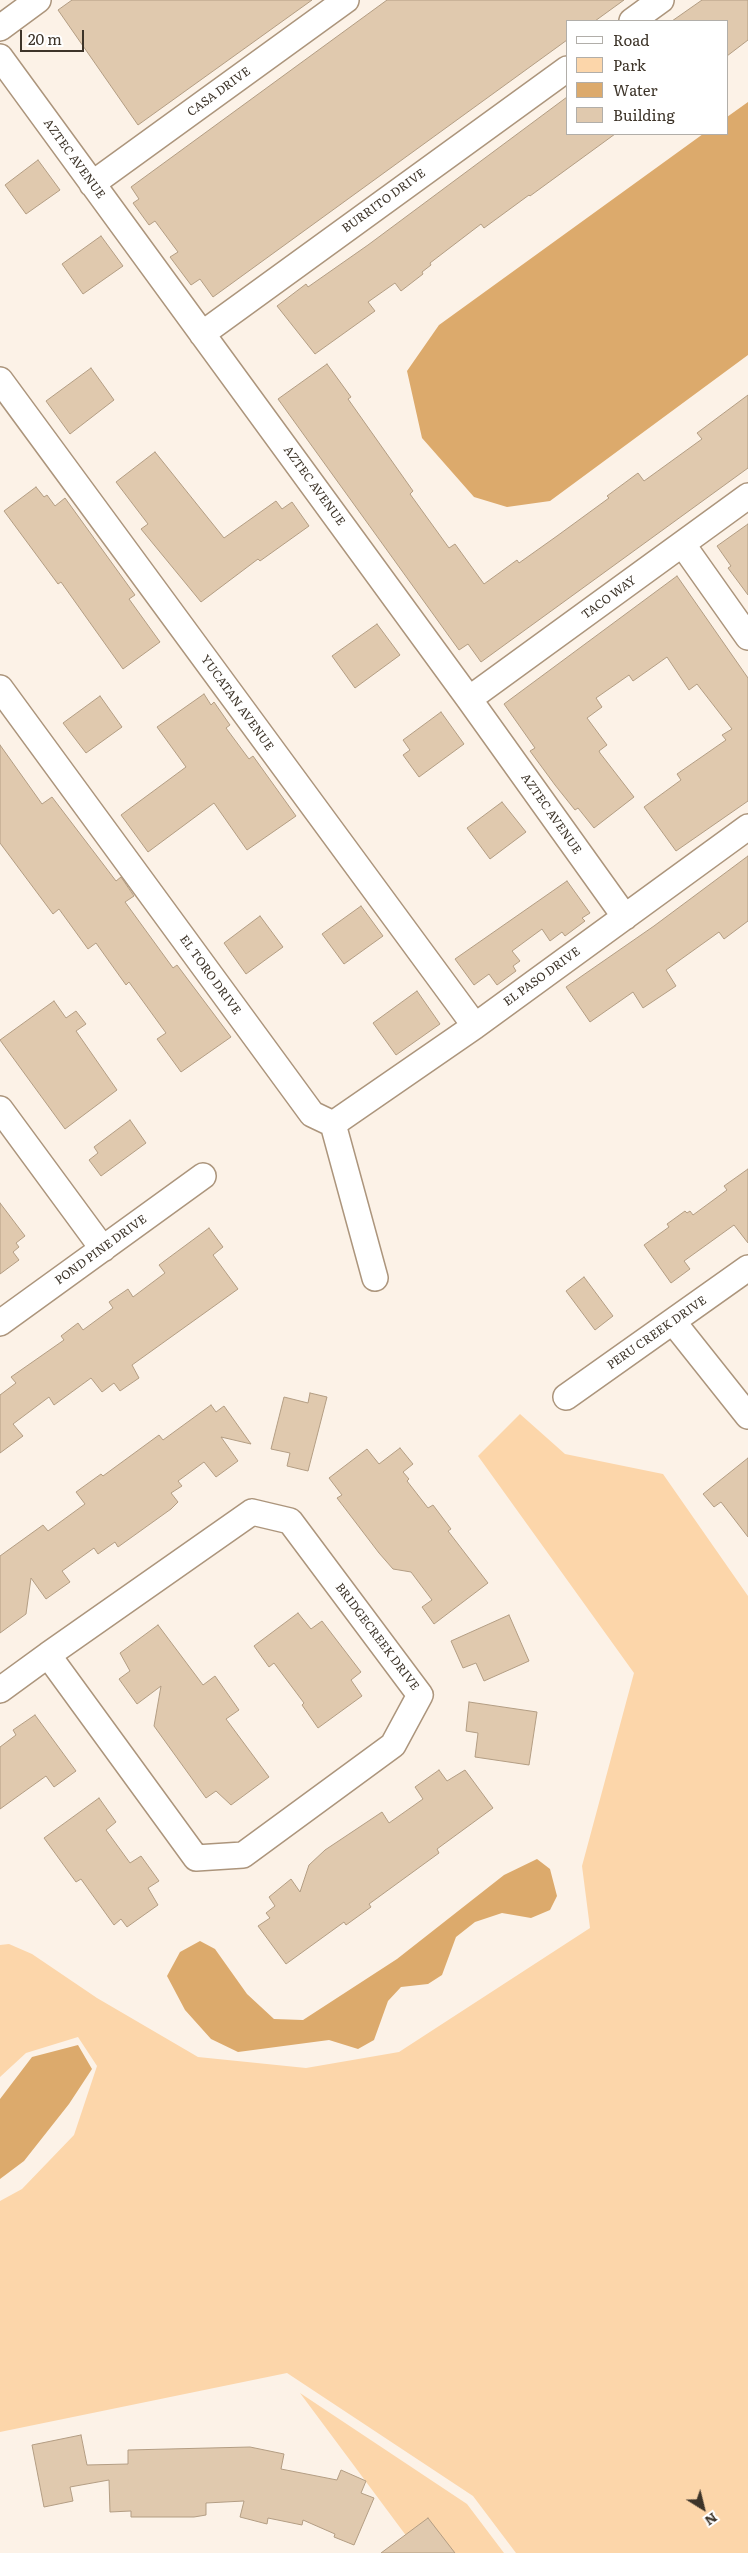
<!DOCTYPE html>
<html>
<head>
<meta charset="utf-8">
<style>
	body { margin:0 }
	#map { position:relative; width:748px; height:2553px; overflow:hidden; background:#fcf2e7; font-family:Literata,serif }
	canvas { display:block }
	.legend { position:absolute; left:566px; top:20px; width:162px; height:115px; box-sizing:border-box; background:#fff; border:1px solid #b1aea9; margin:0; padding:6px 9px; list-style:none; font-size:15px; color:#3d3429 }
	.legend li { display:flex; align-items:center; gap:10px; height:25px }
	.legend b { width:25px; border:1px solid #b1aea9 }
	.north { position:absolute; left:678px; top:2483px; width:50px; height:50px; -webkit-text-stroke:4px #fff; paint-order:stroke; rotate:144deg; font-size:14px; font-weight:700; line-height:20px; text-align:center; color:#3d3429 }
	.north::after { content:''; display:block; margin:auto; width:18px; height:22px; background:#3d3429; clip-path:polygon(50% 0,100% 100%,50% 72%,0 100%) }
	.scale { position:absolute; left:20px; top:30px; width:64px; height:22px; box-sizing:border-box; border:2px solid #3d3429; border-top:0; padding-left:6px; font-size:15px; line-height:18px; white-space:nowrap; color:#3d3429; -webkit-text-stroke:4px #fff; paint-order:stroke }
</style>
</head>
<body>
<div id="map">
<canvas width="748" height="2553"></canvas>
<ul class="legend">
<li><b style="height:6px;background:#fff"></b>Road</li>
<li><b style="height:14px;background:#fcd6aa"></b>Park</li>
<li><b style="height:14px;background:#dcaa6c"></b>Water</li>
<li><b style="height:14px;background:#e0c9ae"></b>Building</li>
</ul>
<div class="north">N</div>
<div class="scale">20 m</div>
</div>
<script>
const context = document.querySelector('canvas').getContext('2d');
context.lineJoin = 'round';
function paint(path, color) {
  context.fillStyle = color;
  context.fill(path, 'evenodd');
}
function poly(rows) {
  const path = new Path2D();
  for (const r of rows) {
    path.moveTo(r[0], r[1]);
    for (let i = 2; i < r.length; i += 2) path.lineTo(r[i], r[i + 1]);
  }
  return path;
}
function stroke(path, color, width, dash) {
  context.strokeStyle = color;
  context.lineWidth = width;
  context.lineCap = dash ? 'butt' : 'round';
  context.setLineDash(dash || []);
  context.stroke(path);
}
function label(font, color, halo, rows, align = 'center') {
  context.font = font + ' Literata,serif';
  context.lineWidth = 5;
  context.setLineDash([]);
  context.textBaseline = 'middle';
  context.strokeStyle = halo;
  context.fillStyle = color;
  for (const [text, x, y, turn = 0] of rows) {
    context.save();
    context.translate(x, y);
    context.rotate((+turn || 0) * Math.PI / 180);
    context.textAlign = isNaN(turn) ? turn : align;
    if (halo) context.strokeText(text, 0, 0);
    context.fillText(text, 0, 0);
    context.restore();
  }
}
paint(poly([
	[520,1414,565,1454,663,1474,748,1596,748,2553,516,2553,473,2496,287,2373,0,2432,0,2201,22,2189,74,2135,97,2066,78,2037,26,2053,0,2077,0,1945,9,1944,32,1954,97,1998,198,2057,306,2068,399,2052,590,1928,582,1866,634,1673,478,1456],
	[300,2393,467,2504,504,2553,419,2553]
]), '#fcd6aa');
paint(poly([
	[748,102,748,355,550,501,507,507,474,497,422,438,407,371,439,325,703,134,727,134,727,117],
	[537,1859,550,1869,557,1896,550,1910,531,1918,502,1913,475,1922,456,1937,442,1975,428,1984,401,1987,388,2001,374,2040,358,2049,329,2040,238,2052,211,2039,185,2010,167,1976,180,1952,200,1941,215,1949,247,1994,274,2019,303,2020,397,1959,504,1875],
	[78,2045,92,2069,69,2104,24,2161,0,2179,0,2099,32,2057]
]), '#dcaa6c');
const building = poly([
	[72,0,312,0,138,125,58,10,72,0],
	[387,0,624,0,595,21,567,21,567,40,213,297,200,279,191,285,170,257,178,252,155,221,149,225,133,203,139,199,131,187,387,0],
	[702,0,748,0,748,40,727,56,727,21,672,21,702,0],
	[567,97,567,134,615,134,530,196,529,195,484,228,481,224,430,263,431,265,422,272,423,274,401,291,395,283,368,302,375,311,315,354,277,306,306,284,308,287,368,245,567,97],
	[38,160,60,190,26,214,5,185,38,160],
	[101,236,123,266,83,294,62,264,101,236],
	[327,364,351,397,348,399,413,491,410,494,449,548,455,544,484,584,517,560,519,563,557,536,609,498,607,496,638,473,644,481,702,439,697,433,748,395,748,468,481,662,468,644,459,650,278,399,327,364],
	[91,368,114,400,70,434,46,401,91,368],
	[155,452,224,538,276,501,282,509,292,502,309,526,260,561,258,559,201,602,141,529,148,524,116,482,155,452],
	[36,487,44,497,47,495,55,506,65,498,135,595,129,599,160,642,123,669,61,582,58,584,4,511,36,487],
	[748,524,748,595,728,568,731,566,717,546,748,524],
	[677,576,748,678,748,801,676,851,644,807,681,780,677,774,726,740,722,735,732,729,697,684,689,690,667,657,633,681,629,675,596,698,602,707,587,718,607,745,599,751,600,753,634,797,594,828,578,808,575,810,555,785,530,751,535,748,504,704,677,576],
	[377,624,400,655,355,688,332,656,377,624],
	[204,694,211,705,214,702,230,725,226,728,249,759,253,756,296,816,247,850,214,803,148,852,121,815,186,767,157,727,204,694],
	[100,696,122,727,86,753,63,723,100,696],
	[441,712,464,744,419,777,403,755,410,750,403,740,441,712],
	[0,745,42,804,52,797,116,881,121,877,134,896,125,902,173,968,177,965,231,1037,181,1072,157,1039,166,1033,129,982,126,985,96,943,88,949,59,909,53,914,0,843,0,745],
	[502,802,526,832,490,859,467,828,502,802],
	[748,856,748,921,724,939,719,932,666,970,676,986,643,1008,633,992,590,1022,566,987,654,926,748,856],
	[567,881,590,913,582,918,585,921,565,936,562,932,550,941,542,929,512,951,520,961,513,966,516,971,497,985,489,974,474,985,455,959,567,881],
	[361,906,383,936,344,964,322,934,361,906],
	[260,916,283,947,246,974,224,943,260,916],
	[417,991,440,1024,396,1055,373,1023,417,991],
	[54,1001,66,1018,76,1011,86,1024,76,1031,117,1090,65,1129,0,1040,54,1001],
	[130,1120,146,1143,101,1176,89,1160,98,1153,94,1147,130,1120],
	[748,1169,748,1243,734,1225,684,1261,690,1269,671,1283,644,1245,669,1227,667,1224,685,1211,687,1213,690,1211,693,1215,727,1190,724,1186,748,1169],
	[0,1203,25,1236,16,1243,19,1247,13,1252,19,1260,0,1274,0,1203],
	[209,1228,223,1247,213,1255,238,1289,132,1365,139,1378,120,1391,114,1383,102,1392,91,1378,54,1405,49,1397,13,1424,23,1436,0,1453,0,1395,16,1383,11,1377,64,1340,61,1336,78,1323,83,1330,113,1308,109,1302,128,1289,133,1297,165,1273,159,1265,209,1228],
	[584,1277,613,1316,595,1330,566,1291,584,1277],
	[310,1393,327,1397,308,1471,287,1466,290,1453,271,1449,284,1397,308,1403,310,1393],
	[211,1405,216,1412,224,1406,251,1444,221,1437,238,1461,216,1477,204,1462,178,1481,182,1486,171,1493,178,1502,171,1509,118,1547,115,1542,98,1554,94,1548,62,1571,70,1582,46,1599,31,1578,26,1614,0,1633,0,1556,43,1525,48,1531,85,1504,76,1492,101,1474,103,1476,159,1435,163,1440,211,1405],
	[400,1448,413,1464,403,1472,409,1479,407,1481,428,1508,433,1505,451,1529,448,1531,488,1583,434,1624,422,1607,432,1600,411,1572,393,1569,379,1553,337,1498,342,1495,329,1478,367,1449,379,1464,400,1448],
	[748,1458,748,1537,721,1502,714,1507,703,1494,748,1458],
	[298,1613,311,1629,322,1621,361,1672,351,1680,362,1696,318,1728,302,1705,304,1703,274,1663,269,1667,254,1646,298,1613],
	[509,1615,529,1661,484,1681,476,1663,463,1668,451,1641,509,1615],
	[158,1625,203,1685,215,1676,239,1710,226,1719,269,1777,231,1805,216,1791,206,1798,154,1726,161,1686,137,1704,119,1679,130,1671,120,1653,158,1625],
	[469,1702,537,1712,529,1765,475,1757,478,1733,466,1731,469,1702],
	[35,1715,76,1771,54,1787,46,1776,0,1809,0,1747,16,1735,13,1730,35,1715],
	[439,1770,447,1781,465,1770,493,1808,437,1849,439,1853,369,1904,371,1907,346,1925,344,1922,286,1964,258,1926,270,1918,266,1913,275,1906,269,1897,291,1879,300,1892,309,1865,325,1850,382,1812,389,1823,423,1799,415,1787,439,1770],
	[99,1798,116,1822,106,1830,130,1863,141,1856,159,1881,148,1888,158,1905,127,1927,121,1919,114,1925,81,1879,76,1882,44,1838,99,1798],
	[81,2435,87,2465,128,2464,128,2450,250,2447,284,2454,281,2469,337,2480,341,2470,366,2481,361,2493,374,2498,354,2545,334,2537,335,2534,303,2520,302,2525,268,2518,267,2524,240,2517,244,2501,206,2503,206,2515,194,2517,131,2517,131,2511,110,2512,109,2480,70,2487,73,2501,44,2507,32,2445,81,2435],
	[428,2518,455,2553,381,2553,428,2518]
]);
paint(building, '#e0c9ae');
stroke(building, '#b39d83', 1);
const minor = poly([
	[632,21,661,0],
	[0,28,38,0],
	[0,57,469,699,625,917],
	[92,184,346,0],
	[202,334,567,69],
	[0,380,475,1026],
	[683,545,748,637],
	[0,688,312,1114,333,1124,375,1278],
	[469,699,748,496],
	[0,1109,103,1249],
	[333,1124,475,1026,748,827],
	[0,1323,203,1176],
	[674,1323,748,1416],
	[566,1397,748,1268],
	[252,1512,290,1521,420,1695,393,1745,243,1855,196,1858,48,1655,252,1512],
	[0,1690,48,1655]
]);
stroke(minor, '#ac957c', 28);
stroke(minor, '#fff', 25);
label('12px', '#3d3429', '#fff', [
	["CASA DRIVE",219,92,-36],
	["AZTEC AVENUE",74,159,54],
	["BURRITO DRIVE",384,201,-36],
	["AZTEC AVENUE",314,486,54],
	["TACO WAY",609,598,-36],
	["YUCATAN AVENUE",237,703,54],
	["AZTEC AVENUE",551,814,55],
	["EL TORO DRIVE",210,975,54],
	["EL PASO DRIVE",542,977,-36],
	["POND PINE DRIVE",101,1250,-36],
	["PERU CREEK DRIVE",657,1333,-35],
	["BRIDGECREEK DRIVE",377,1637,53]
]);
</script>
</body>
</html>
